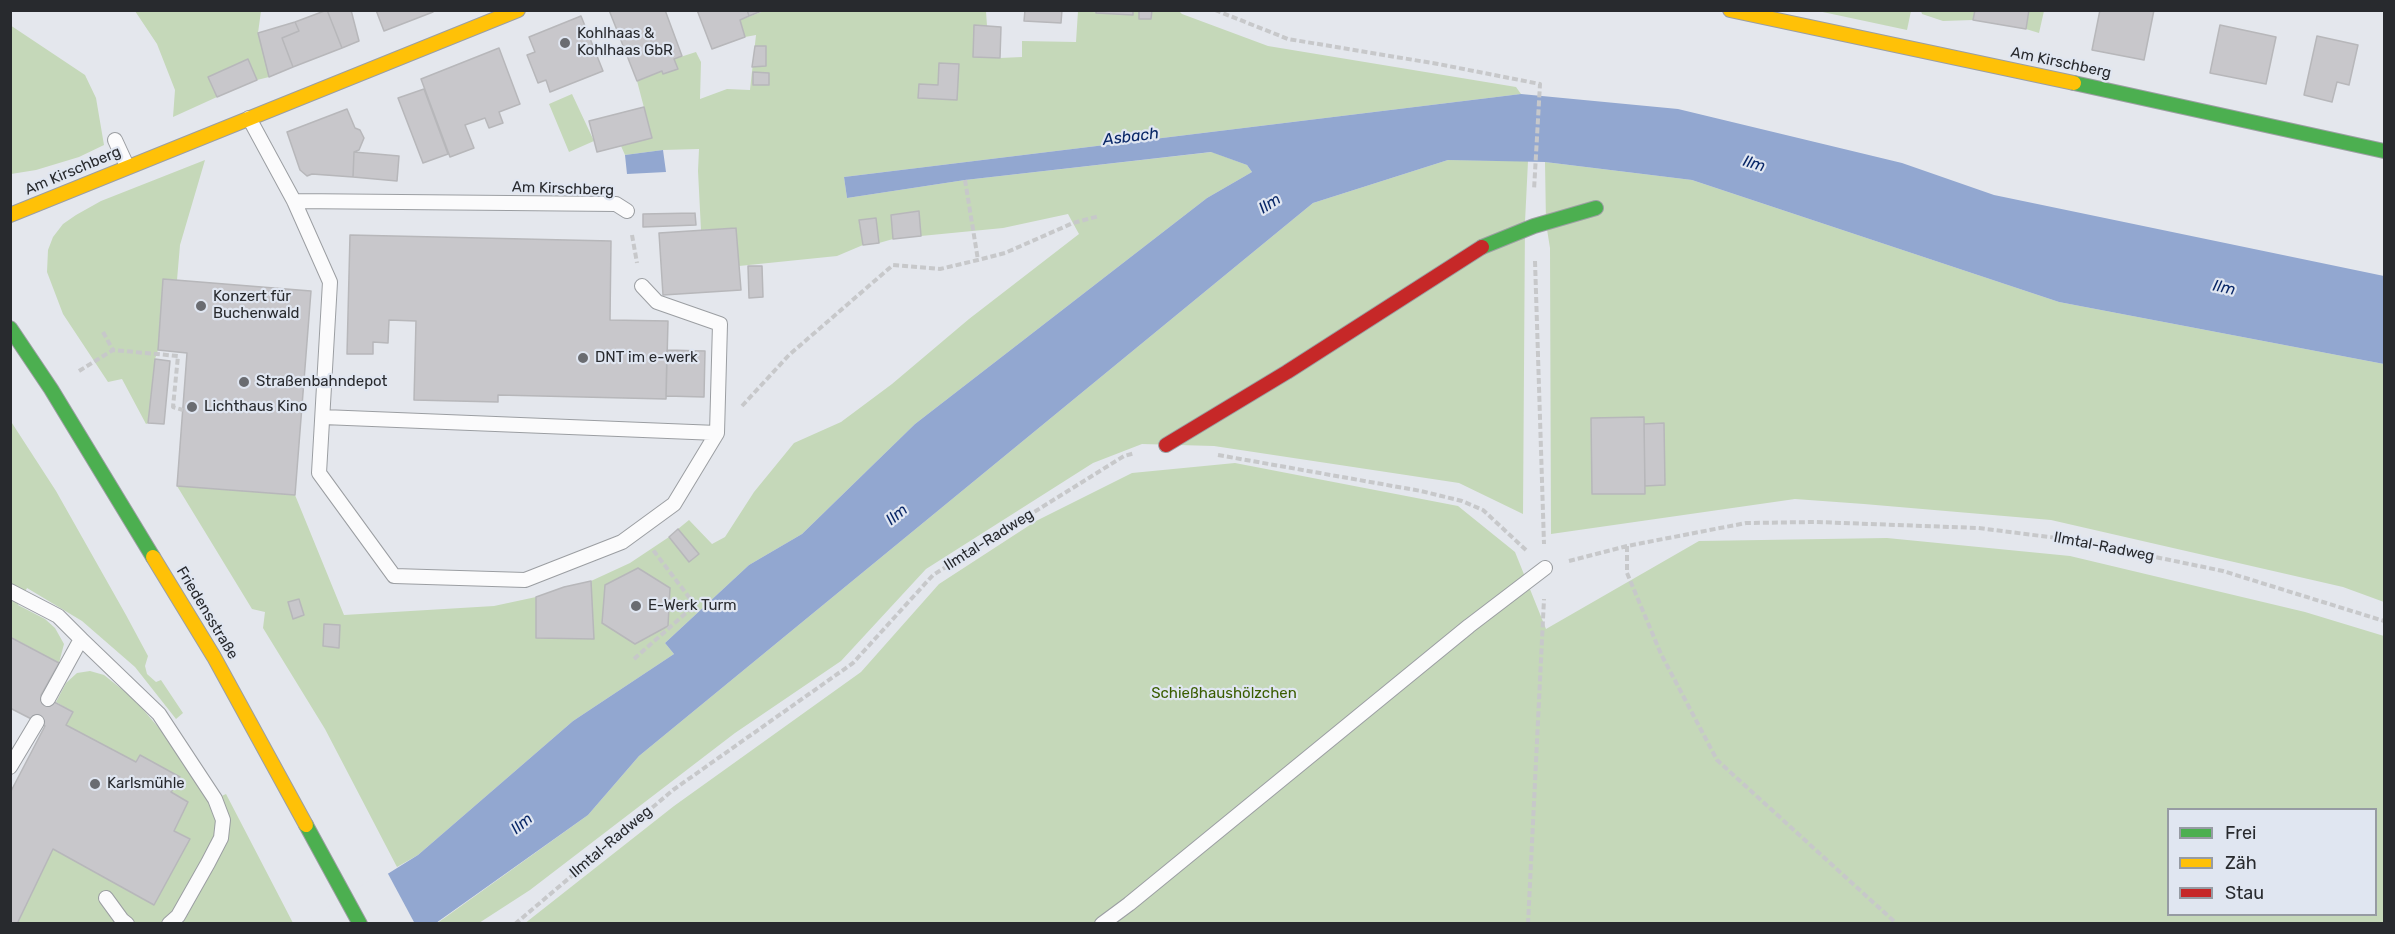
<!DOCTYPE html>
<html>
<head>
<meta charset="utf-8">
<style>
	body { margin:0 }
	#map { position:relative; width:2395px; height:934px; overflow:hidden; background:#e4e7ed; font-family:Rubik,sans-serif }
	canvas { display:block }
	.frame { position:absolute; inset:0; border:12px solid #282a2e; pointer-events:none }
	.legend { position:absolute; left:2167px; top:808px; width:210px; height:108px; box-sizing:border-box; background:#e0e6f1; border:2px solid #969ba3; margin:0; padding:8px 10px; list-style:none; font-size:18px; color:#282a2e }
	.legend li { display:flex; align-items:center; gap:12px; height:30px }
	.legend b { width:30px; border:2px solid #969ba3 }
</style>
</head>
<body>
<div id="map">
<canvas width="2395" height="934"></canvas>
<div class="frame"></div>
<ul class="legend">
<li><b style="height:8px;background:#4caf50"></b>Frei</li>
<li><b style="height:8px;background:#ffc107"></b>Zäh</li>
<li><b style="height:8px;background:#c62828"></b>Stau</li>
</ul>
</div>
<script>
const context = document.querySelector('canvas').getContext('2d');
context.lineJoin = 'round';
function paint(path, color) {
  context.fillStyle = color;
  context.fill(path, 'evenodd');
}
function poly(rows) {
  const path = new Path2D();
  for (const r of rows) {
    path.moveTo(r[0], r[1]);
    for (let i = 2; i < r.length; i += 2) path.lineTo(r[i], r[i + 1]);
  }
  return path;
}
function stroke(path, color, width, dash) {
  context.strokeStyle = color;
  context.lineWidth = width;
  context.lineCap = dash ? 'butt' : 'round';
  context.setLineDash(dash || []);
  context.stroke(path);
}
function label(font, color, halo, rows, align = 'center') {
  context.font = font + ' Rubik,sans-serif';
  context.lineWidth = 4.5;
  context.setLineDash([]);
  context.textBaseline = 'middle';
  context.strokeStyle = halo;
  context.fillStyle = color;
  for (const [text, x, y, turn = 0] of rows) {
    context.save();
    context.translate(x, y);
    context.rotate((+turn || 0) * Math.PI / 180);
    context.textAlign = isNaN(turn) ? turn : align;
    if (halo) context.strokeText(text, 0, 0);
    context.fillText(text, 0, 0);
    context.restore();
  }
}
paint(poly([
	[135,11,261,11,258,33,269,77,257,80,208,77,217,97,173,117,175,90,157,44],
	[764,11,986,11,987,26,974,25,973,56,1000,58,1022,57,1022,41,1076,42,1078,11,1133,15,1133,11,1139,11,1139,19,1151,19,1152,11,1179,11,1182,14,1268,46,1516,87,1521,94,844,177,847,198,965,180,1212,152,1247,165,1252,172,1207,198,915,424,802,534,749,565,665,643,674,654,573,721,418,855,397,867,325,729,263,628,265,612,252,609,177,486,295,495,344,615,494,606,536,597,537,638,593,639,591,581,630,563,669,537,689,562,698,554,678,529,689,520,712,544,725,537,754,492,794,443,841,422,892,384,969,319,1079,234,1068,214,1003,228,921,236,918,211,891,215,893,239,879,243,859,221,863,245,837,256,739,266,736,228,701,230,698,171,699,149,663,150,625,155,621,146,652,138,637,81,662,71,663,74,677,69,674,59,696,52,701,62,700,99,727,89,750,90,756,35,745,37,740,20],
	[1818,11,1911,11,1907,30],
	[1921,11,1975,11,1973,20,1943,21,1922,14],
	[2029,11,2044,11,2039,33,2026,29],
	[10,25,85,75,96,98,104,145,79,157,36,170,11,174],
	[572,94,594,141,569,152,549,104],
	[205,160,180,245,177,280,163,279,158,350,155,359,148,423,146,424,122,379,108,382,63,314,47,272,48,250,53,237,63,224,76,215,101,201],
	[1448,160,1528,161,1525,222,1523,514,1459,483,1214,446,1142,444,1093,463,926,569,841,661,735,733,530,890,479,923,436,924,588,815,639,756,1313,203],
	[1545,162,1692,180,2059,302,2384,364,2384,602,2343,587,2051,520,1864,504,1795,499,1551,534,1550,248,1546,223],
	[10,420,56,491,126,615,148,656,145,666,147,674,156,682,161,680,183,713,176,719,135,667,82,621,27,588,18,605,45,619,55,628,64,644,59,663,11,637],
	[1235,463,1458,506,1515,552,1546,629,1699,541,1887,538,2070,556,2305,612,2384,636,2384,923,524,924,674,806,861,672,939,584,1036,521,1132,473],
	[2168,810,2376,810,2376,914,2168,914],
	[90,671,104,675,133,698,166,736,215,799,226,794,293,923,17,924,53,849,154,905,189,840,174,831,188,802,171,792,179,777,140,755,136,762,66,725,73,712,56,702,66,683,77,673]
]), '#c5d8b9');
paint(poly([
	[1521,94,1678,109,1902,163,1994,195,2384,276,2384,364,2059,302,1692,180,1545,162,1448,160,1313,203,639,756,588,815,436,923,307,924,418,855,573,721,674,654,665,643,749,565,802,534,915,424,1207,198,1252,172,1247,165,1211,152,965,180,847,198,844,177],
	[663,150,666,172,627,174,625,155]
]), '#92a7d0');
paint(poly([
	[386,870,415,924,304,923,306,921]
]), '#e4e7ed');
const building = poly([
	[327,10,342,48,293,67,282,38,299,31,295,22,327,10],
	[327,10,351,10,359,41,342,48,327,10],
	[376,10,432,10,433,12,384,31,376,10],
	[609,10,665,10,682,56,674,59,678,69,663,74,662,71,637,81,609,10],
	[697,10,747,10,749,16,740,20,745,37,712,49,697,10],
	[747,10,764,10,749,16,747,10],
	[1025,10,1062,10,1061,23,1024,21,1025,10],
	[1096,10,1133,10,1133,15,1096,13,1096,10],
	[1139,10,1152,10,1151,19,1139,19,1139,10],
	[1975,10,2029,10,2026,29,1973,20,1975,10],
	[2100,10,2154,10,2144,60,2092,50,2100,10],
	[581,16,603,71,550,92,546,80,538,83,527,55,535,52,529,37,581,16],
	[295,22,299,31,282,38,293,67,269,77,258,33,295,22],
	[974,25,1001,27,1000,58,973,57,974,25],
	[2220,25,2276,37,2266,84,2210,73,2220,25],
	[2317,36,2358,45,2349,85,2337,82,2332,102,2304,95,2317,36],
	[755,46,766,46,766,66,752,67,755,46],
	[499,48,520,104,499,112,503,123,489,128,485,118,465,125,474,148,450,157,421,79,499,48],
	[248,59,257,80,217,97,208,77,248,59],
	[939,63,959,64,957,100,918,98,919,84,938,85,939,63],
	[753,72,769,73,769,85,753,85,753,72],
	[424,89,448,154,423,163,398,98,424,89],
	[644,107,652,138,597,152,589,121,644,107],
	[347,109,355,128,360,130,364,138,359,150,354,152,353,177,312,174,307,176,300,170,287,132,347,109],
	[354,152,399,156,397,181,353,177,354,152],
	[919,211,921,236,893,239,891,215,919,211],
	[695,213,696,225,643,227,643,214,695,213],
	[876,218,879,243,863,245,859,220,876,218],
	[736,228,741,290,663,295,659,233,736,228],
	[350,235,611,241,610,320,668,321,666,399,498,395,498,402,414,400,416,321,389,320,388,343,373,342,373,354,347,354,350,235],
	[748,266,762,266,763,297,749,298,748,266],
	[163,279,311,291,295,495,177,486,187,353,158,350,163,279],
	[667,350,705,351,704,397,666,396,667,350],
	[155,359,170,361,164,424,148,423,155,359],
	[1644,417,1645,494,1592,494,1591,418,1644,417],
	[1664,423,1665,485,1645,486,1644,424,1664,423],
	[678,529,699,554,689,562,669,537,678,529],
	[638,568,670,588,668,626,635,644,602,623,605,585,638,568],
	[591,581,594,639,536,638,536,597,564,587,591,581],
	[299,599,304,615,293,619,288,602,299,599],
	[324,624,340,625,339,648,323,646,324,624],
	[10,637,59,663,41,695,73,712,66,725,136,762,140,755,180,777,171,792,188,802,174,831,190,839,154,905,53,849,17,924,10,924,10,793,45,726,10,708,10,637]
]);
paint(building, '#c8c7cb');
stroke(building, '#b7b7ba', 1.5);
const lane = poly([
	[249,118,294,201,330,282,319,473,394,576,525,580,622,542,674,504,717,433,323,417],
	[115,140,127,166],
	[294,201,616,204,627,211],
	[642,286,657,302,720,324,717,433],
	[10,591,58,616,81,639,48,699],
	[81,639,159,714,215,799,223,820,221,838,208,863,178,916,169,924],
	[10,767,37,722],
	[106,898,122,920,127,924],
	[1102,924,1129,904,1469,626,1545,568]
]);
const fast = poly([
	[2074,83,2384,151],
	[1482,247,1534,226,1596,208],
	[10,328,51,389,153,557],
	[306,825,360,924]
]);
const slow = poly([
	[1730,10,2074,83],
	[10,215,518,10],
	[153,557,214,657,306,825]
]);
const jam = poly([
	[1166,445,1287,372,1482,247]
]);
stroke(lane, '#9b9ea2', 16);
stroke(fast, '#9b9ea2', 16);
stroke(slow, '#9b9ea2', 16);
stroke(jam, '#9b9ea2', 16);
stroke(poly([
	[1215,10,1288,39,1438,64,1540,84,1534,190],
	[965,180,978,260],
	[632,235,637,263],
	[1535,261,1544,544],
	[103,332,113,350],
	[79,371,113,350,178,356,173,407,183,410],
	[742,406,789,355,893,265,940,269,978,260,1005,253,1073,223,1099,216],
	[1218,455,1421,491,1462,501,1483,510,1527,551],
	[1627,546,1627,573,1661,654,1717,760,1897,924],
	[1569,561,1627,546,1746,523,1816,522,1978,528,2073,540,2223,571,2384,621],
	[634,659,695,605,653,550],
	[515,924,673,790,853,663,933,575,1124,456,1135,453],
	[1528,924,1544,599]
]), '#c7c8ca', 4, [6, 3]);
stroke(lane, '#fbfbfc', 14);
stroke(fast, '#4caf50', 14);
stroke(slow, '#ffc107', 14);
stroke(jam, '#c62828', 14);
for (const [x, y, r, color] of [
	[565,43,6,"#6a6c71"],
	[201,306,6,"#6a6c71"],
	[583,358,6,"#6a6c71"],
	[244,382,6,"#6a6c71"],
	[192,407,6,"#6a6c71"],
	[636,606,6,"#6a6c71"],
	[95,784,6,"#6a6c71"]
]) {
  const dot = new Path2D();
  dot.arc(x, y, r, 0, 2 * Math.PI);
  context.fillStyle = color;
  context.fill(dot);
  stroke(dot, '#e0e6f1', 2);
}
label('15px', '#282a2e', '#e0e6f1', [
	["Kohlhaas &",577,34],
	["Kohlhaas GbR",577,51],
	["Konzert für",213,297],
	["Buchenwald",213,314],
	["DNT im e-werk",595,358],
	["Straßenbahndepot",256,382],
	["Lichthaus Kino",204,407],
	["E-Werk Turm",648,606],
	["Karlsmühle",107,784]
], 'left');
label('15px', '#282a2e', '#e0e6f1', [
	["Am Kirschberg",2061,63,12],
	["Am Kirschberg",73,171,-23],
	["Am Kirschberg",563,189,2],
	["Ilmtal-Radweg",989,540,-32],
	["Ilmtal-Radweg",2104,547,11],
	["Friedensstraße",207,613,59],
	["Ilmtal-Radweg",611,842,-40]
]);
label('15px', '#3a5d00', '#e0e6f1', [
	["Schießhaushölzchen",1224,694]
]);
label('italic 16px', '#092767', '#e0e6f1', [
	["Asbach",1131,137,-7],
	["Ilm",1754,164,17],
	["Ilm",1270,204,-33],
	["Ilm",2224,288,12],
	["Ilm",897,515,-40],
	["Ilm",522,824,-40]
]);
</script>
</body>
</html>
